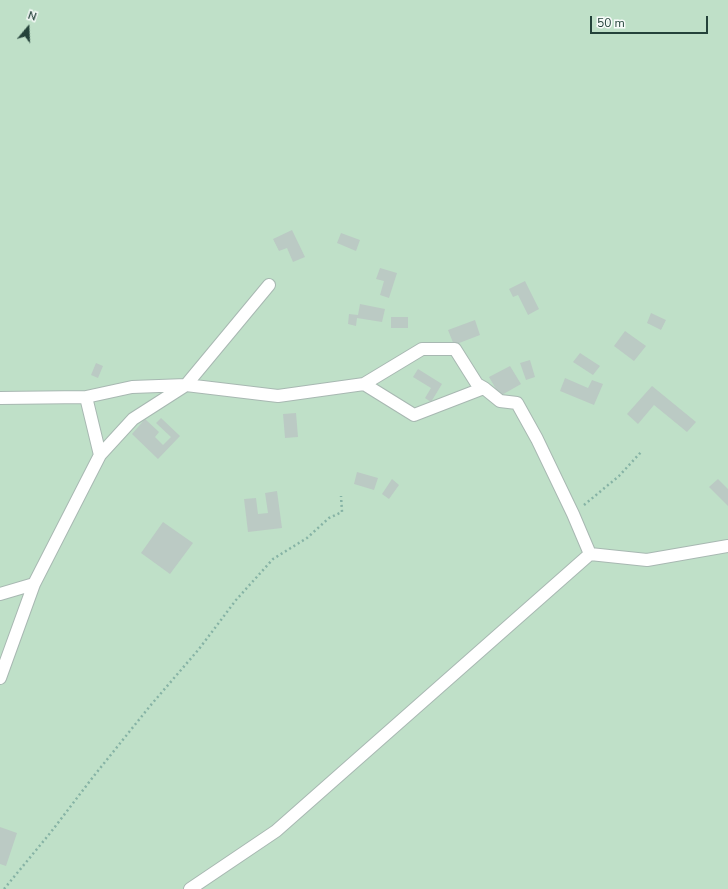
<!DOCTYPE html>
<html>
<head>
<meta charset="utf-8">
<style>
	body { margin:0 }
	#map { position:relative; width:728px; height:889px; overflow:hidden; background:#e6efeb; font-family:"Nunito Sans",sans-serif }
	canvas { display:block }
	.north { position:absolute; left:8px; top:8px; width:40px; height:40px; -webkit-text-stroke:3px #f7fbf9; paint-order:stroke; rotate:19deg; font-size:11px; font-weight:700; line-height:16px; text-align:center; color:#24423a }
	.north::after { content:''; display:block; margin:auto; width:14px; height:18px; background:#24423a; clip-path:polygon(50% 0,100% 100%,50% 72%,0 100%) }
	.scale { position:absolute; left:590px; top:16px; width:118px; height:18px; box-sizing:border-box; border:2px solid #24423a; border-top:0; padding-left:5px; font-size:12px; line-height:14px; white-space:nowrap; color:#24423a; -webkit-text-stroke:3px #f7fbf9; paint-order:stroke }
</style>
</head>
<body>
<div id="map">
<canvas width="728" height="889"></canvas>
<div class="north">N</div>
<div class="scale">50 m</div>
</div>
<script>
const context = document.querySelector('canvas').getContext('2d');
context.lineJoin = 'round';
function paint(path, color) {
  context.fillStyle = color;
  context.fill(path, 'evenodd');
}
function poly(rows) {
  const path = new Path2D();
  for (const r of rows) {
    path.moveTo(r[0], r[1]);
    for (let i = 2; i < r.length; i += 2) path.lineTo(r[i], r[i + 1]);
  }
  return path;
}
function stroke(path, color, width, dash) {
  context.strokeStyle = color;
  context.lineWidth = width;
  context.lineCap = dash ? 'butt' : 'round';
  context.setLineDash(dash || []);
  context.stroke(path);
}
paint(poly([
	[0,0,728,0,728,889,0,889]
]), '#bfe0c8');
paint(poly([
	[292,230,305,257,293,262,287,248,279,251,273,239],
	[341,233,360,240,356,251,337,243],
	[380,268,397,273,389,298,380,295,384,281,376,279],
	[525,281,539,309,528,315,518,295,513,297,509,289],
	[360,304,385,309,382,322,357,318,356,326,348,324,349,314,358,315],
	[651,313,666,320,661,330,647,323],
	[391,317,408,317,408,328,391,328],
	[475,320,480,335,454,345,448,330],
	[625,331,646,346,634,361,614,346],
	[580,353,600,366,593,375,573,362],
	[530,360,535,377,526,380,520,363],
	[96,363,103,366,98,378,91,375],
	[510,366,521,384,500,396,489,377],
	[418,369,442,384,431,402,425,398,431,388,413,377],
	[565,378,588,388,592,380,603,384,594,405,560,391],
	[652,386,696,422,687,432,654,405,638,424,627,414],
	[296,413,298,437,285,438,283,414],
	[161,418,180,436,158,459,132,434,145,419,159,432,155,437,163,445,171,437,156,423],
	[357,472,378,478,374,490,354,484],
	[392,479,399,485,389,499,382,494],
	[718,479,728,489,728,506,709,487],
	[277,491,282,528,248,532,244,499,256,498,258,514,268,513,265,493],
	[163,522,193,543,170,574,141,553],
	[0,827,17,833,6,866,0,864]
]), '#bbcac4');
const minor = poly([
	[364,384,414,415,484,388],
	[86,397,100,455],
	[0,398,86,397,132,387,186,385,278,396,364,384,422,349,455,349,477,384,484,388,500,401,517,403,537,439,573,514,590,554],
	[34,584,100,455,133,419,186,385,269,285],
	[0,594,34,584,0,678],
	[190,889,276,831,590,554,647,560,728,546]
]);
stroke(minor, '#a8b8b2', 14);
stroke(poly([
	[584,505,619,476,642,451],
	[4,889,51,832,93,777,150,706,199,649,236,600,273,559,307,538,329,518,342,512,341,496]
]), '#86b3a5', 2.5, [2, 3]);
stroke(minor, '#fff', 12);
</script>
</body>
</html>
